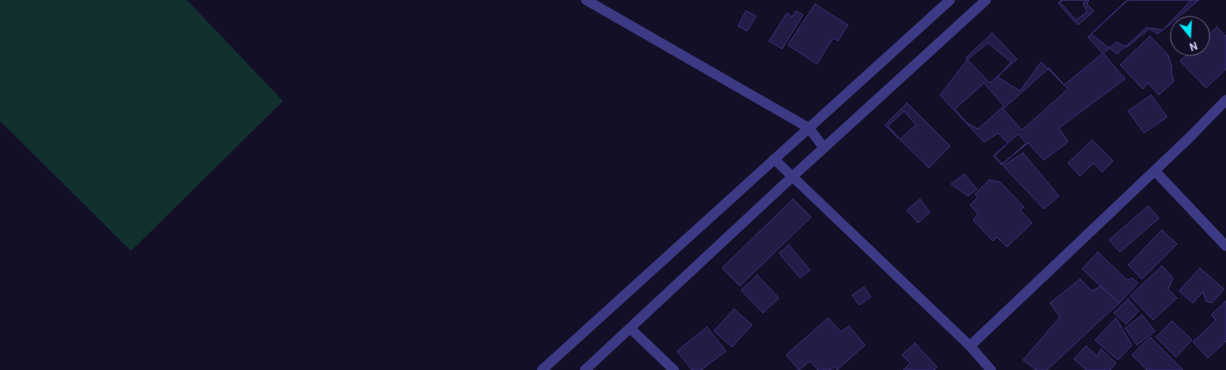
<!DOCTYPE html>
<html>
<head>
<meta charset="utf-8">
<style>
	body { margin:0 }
	#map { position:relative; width:1226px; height:370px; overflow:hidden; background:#130f26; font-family:Cabin,sans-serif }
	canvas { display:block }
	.north { position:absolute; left:1170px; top:16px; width:40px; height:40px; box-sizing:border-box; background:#130f26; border:1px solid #625e7d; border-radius:50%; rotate:162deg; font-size:11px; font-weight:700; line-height:16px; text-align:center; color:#d9d4ff }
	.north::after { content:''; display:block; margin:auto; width:14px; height:18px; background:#00e5ff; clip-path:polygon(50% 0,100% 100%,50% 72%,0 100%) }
</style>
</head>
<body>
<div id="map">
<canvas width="1226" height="370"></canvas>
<div class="north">N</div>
</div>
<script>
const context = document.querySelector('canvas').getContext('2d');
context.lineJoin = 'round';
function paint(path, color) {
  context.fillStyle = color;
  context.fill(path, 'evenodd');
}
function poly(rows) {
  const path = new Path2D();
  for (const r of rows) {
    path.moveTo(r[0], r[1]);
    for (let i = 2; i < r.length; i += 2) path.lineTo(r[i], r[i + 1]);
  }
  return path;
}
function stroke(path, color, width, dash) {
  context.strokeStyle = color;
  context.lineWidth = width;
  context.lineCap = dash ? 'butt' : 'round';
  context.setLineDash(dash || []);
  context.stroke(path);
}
paint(poly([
	[0,0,187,0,283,101,131,251,0,121]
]), '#12302f');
const building = poly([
	[1061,0,1089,0,1087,4,1094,11,1078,25,1058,3,1061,0],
	[1063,0,1087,0,1083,3,1087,12,1076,20,1060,2,1063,0],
	[1127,0,1191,0,1163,30,1150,28,1127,47,1116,42,1103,54,1088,37,1127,0],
	[1128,0,1199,0,1158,34,1147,27,1117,54,1091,34,1128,0],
	[815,4,848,25,838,41,833,38,817,64,788,45,815,4],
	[746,11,756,16,747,31,738,26,746,11],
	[796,11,803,15,782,49,769,41,787,13,792,17,796,11],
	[1217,27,1226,36,1226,69,1206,88,1180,61,1194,48,1202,48,1202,41,1217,27],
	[992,33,1017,59,990,83,966,58,992,33],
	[1150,36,1168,55,1172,67,1171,72,1174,81,1159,95,1148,83,1143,89,1120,65,1150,36],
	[988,43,1011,62,998,77,1020,91,1041,62,1064,85,1103,53,1125,79,1059,128,1068,142,1044,160,1028,143,1002,164,994,155,1008,143,998,133,984,142,940,95,968,59,988,43],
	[1049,68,1068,89,1022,130,1003,109,1049,68],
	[984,83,1004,106,978,129,967,123,955,109,984,83],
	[1151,95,1167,117,1144,133,1128,111,1151,95],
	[907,103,950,146,929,168,885,125,907,103],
	[904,111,916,125,900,139,888,126,904,111],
	[1018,134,1026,143,1002,165,994,156,1018,134],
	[1092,140,1113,161,1102,172,1094,163,1080,176,1068,163,1092,140],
	[1023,153,1059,196,1044,209,1003,166,1023,153],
	[964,174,977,189,968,196,951,184,964,174],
	[989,180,1000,182,1024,207,1020,210,1032,223,1007,247,997,237,993,241,973,220,978,214,970,205,978,197,975,194,989,180],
	[793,199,811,217,740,286,722,268,793,199],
	[920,199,930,212,918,223,907,210,920,199],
	[1148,206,1159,218,1120,252,1109,240,1148,206],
	[1162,230,1177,244,1142,279,1128,265,1162,230],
	[789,245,810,270,800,278,779,253,789,245],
	[1098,252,1127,280,1132,278,1138,283,1119,303,1082,269,1098,252],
	[1162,266,1173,278,1168,289,1177,298,1153,320,1130,296,1162,266],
	[1200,268,1224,289,1212,303,1206,301,1203,292,1193,303,1179,291,1200,268],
	[757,275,779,298,763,313,741,290,757,275],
	[1080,279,1092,291,1101,286,1119,303,1047,370,1036,370,1023,360,1060,317,1050,303,1080,279],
	[864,287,871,297,859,305,852,295,864,287],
	[1128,299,1139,311,1126,324,1114,313,1128,299],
	[1226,301,1226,341,1208,358,1193,342,1216,320,1211,315,1226,301],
	[734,309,752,325,732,347,714,331,734,309],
	[1142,315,1155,331,1137,345,1125,328,1142,315],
	[828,318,841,332,849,326,865,345,837,370,836,366,830,370,818,370,810,361,799,370,786,355,828,318],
	[1116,318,1132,345,1118,360,1095,340,1116,318],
	[1172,321,1192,340,1176,357,1156,337,1172,321],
	[707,327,726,351,701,370,692,370,677,351,707,327],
	[1150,337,1183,370,1147,370,1132,355,1150,337],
	[915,343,937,367,934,370,903,370,910,363,902,355,915,343],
	[1086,346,1097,356,1101,349,1116,363,1110,370,1086,370,1074,359,1086,346]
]);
paint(building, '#241b47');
stroke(building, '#3b2d73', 1);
stroke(poly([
	[586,0,809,128,824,148],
	[774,159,970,346,991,370],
	[1155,171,1226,246],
	[630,328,674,370],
	[970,346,1189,138,1226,100],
	[542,370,950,0],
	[585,370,792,177,986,0]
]), '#3d3a85', 10);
</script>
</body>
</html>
